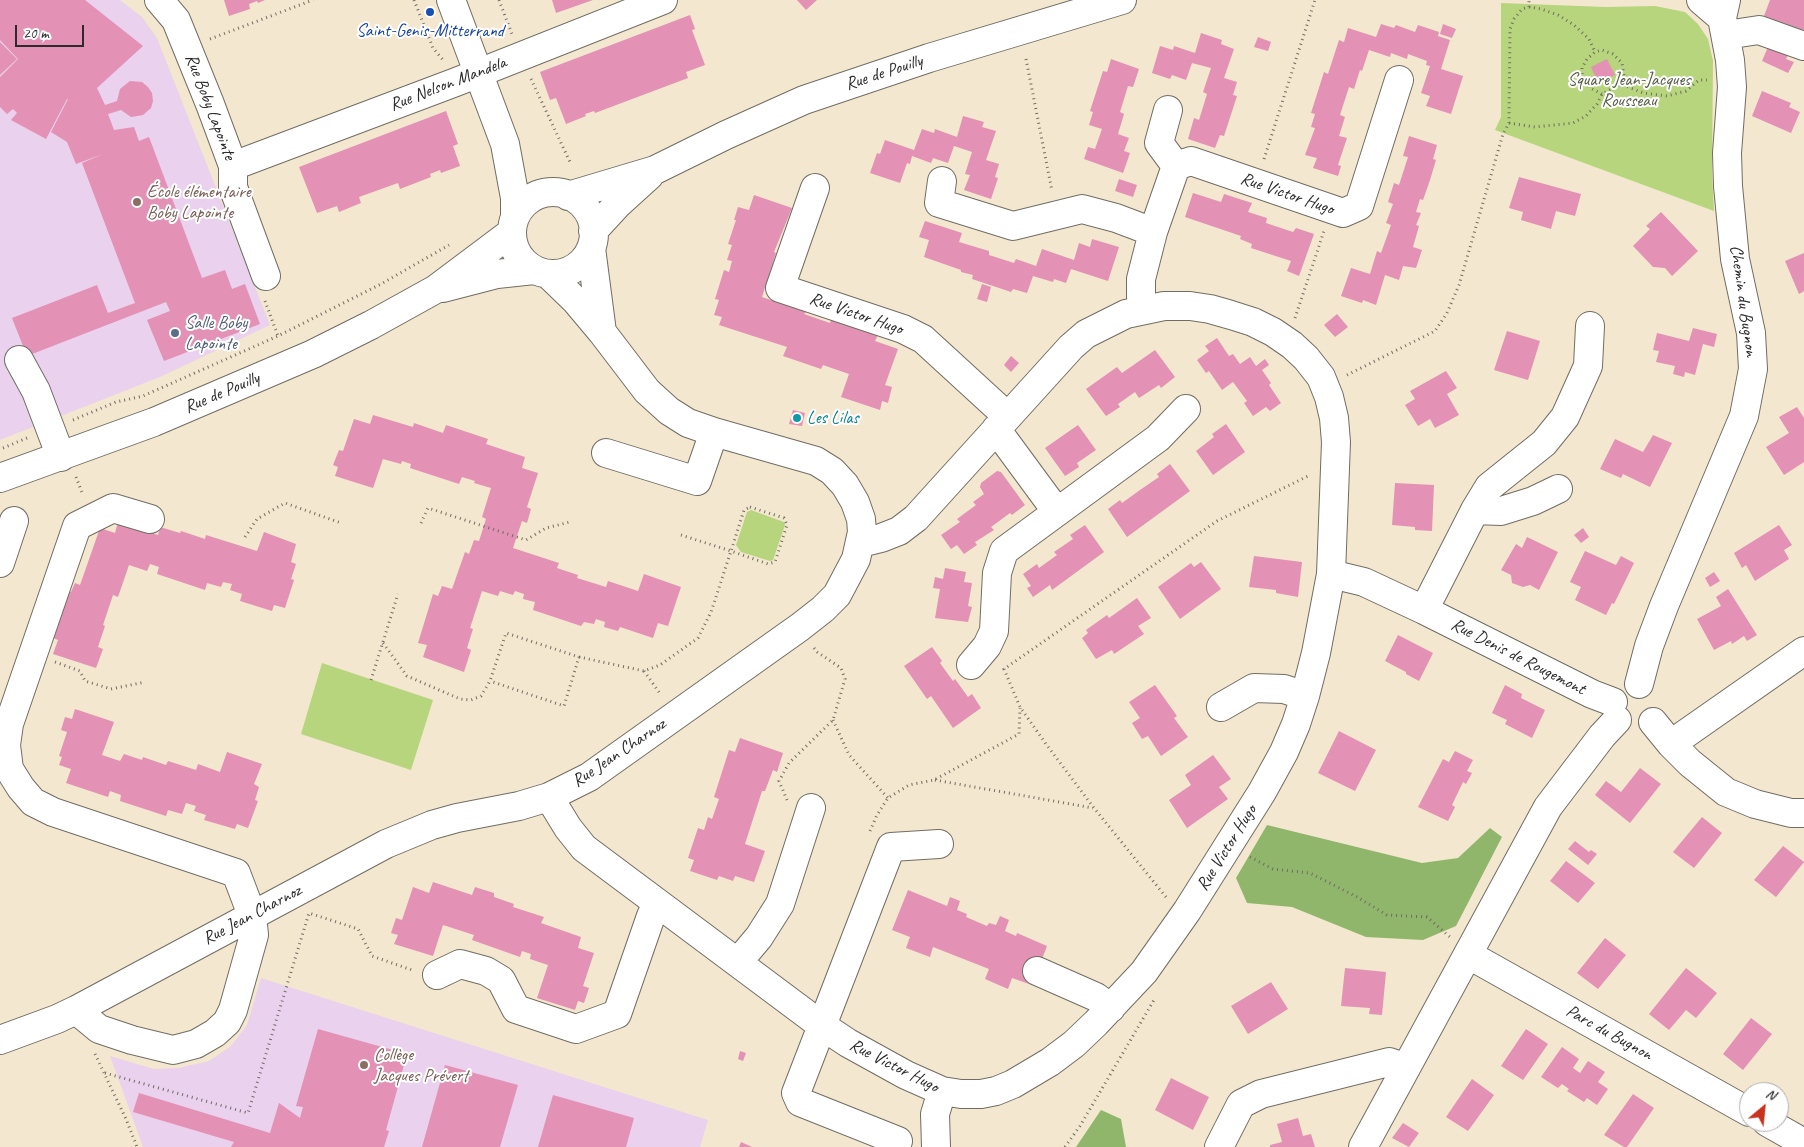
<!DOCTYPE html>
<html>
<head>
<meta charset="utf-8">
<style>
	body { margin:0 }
	#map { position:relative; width:1804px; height:1147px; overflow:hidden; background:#f4e7cf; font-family:Caveat,sans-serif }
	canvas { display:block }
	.north { position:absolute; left:1739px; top:1082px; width:50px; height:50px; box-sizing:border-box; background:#fff; border:1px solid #aaa; border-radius:50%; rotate:28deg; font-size:14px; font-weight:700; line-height:20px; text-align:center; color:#2b2b2b }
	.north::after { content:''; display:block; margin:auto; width:18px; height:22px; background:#c8321e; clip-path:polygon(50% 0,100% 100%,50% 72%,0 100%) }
	.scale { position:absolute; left:15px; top:25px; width:69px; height:22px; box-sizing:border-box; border:2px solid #2b2b2b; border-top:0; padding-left:6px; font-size:15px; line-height:18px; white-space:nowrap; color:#2b2b2b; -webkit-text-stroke:4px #fff; paint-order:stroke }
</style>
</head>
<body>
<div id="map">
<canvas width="1804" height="1147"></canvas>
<div class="north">N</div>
<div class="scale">20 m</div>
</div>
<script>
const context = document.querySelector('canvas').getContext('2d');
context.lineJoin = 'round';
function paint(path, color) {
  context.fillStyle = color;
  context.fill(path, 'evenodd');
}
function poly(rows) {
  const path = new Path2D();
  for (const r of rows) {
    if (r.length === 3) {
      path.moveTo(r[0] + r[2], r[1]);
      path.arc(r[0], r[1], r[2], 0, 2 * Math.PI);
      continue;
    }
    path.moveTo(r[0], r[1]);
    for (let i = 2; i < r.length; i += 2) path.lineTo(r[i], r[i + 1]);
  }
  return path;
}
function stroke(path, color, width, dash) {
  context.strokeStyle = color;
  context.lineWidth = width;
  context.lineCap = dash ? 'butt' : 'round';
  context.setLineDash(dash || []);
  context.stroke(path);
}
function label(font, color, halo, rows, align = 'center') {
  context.font = font + ' Caveat,sans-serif';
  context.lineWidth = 4;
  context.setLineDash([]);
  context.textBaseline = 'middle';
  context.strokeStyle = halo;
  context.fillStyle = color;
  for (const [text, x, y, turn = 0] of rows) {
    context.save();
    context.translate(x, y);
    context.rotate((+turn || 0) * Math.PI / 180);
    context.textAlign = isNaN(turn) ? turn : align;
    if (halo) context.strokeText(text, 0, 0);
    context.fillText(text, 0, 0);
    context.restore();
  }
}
paint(poly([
	[0,0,120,0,142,17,157,38,270,325,160,377,0,440],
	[261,978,708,1120,700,1147,143,1147,110,1056,154,1069,178,1068,209,1061,231,1046,247,1025]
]), '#ead1ed');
paint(poly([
	[1501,3,1605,7,1655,6,1685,12,1698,24,1708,39,1713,61,1712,174,1714,211,1495,130,1501,117],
	[751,510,784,522,785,525,773,560,770,561,741,552,736,545,747,512],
	[322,663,433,700,411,770,301,734]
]), '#b6d57d');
paint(poly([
	[1267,825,1422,863,1458,858,1490,828,1502,837,1456,926,1423,940,1366,937,1292,907,1247,903,1236,878],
	[1101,1110,1121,1119,1126,1147,1076,1147]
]), '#90b66c');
paint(poly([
	[0,0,85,0,143,46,97,88,105,105,117,101,120,89,130,81,142,82,148,87,152,93,153,101,151,108,143,115,131,117,121,110,108,114,114,130,134,127,139,141,149,137,202,278,225,270,232,289,245,284,260,324,164,361,147,320,170,311,166,302,27,356,12,318,97,285,108,313,135,303,82,163,103,154,76,164,67,142,51,132,68,99,67,99,46,139,11,120,17,113,13,109,7,114,0,107,0,77,18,59,0,40],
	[224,0,265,0,258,3,257,1,249,4,250,9,229,16],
	[552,0,593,0,556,13],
	[797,0,817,0,806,10],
	[1770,0,1804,0,1804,30,1764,16],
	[690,15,695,29,692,30,705,65,686,72,688,78,595,113,594,111,585,114,586,116,566,124,556,98,550,100,540,72],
	[1381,24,1394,28,1396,25,1415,32,1418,25,1439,32,1438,36,1450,40,1441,69,1463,76,1451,114,1426,106,1430,96,1421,93,1430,66,1426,65,1427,61,1408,54,1407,59,1391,53,1390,57,1369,50,1362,71,1360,70,1354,89,1349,87,1340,115,1345,117,1339,136,1347,138,1338,165,1341,166,1338,176,1313,168,1317,158,1305,155,1315,128,1311,127,1315,114,1311,113,1324,72,1328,74,1339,40,1344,42,1348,28,1376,37],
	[1443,24,1456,29,1452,38,1440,34],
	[1201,33,1222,40,1221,44,1234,49,1224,78,1237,82,1233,95,1237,96,1224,136,1220,135,1215,148,1188,139,1194,118,1199,120,1207,94,1203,92,1211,68,1192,63,1186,80,1172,75,1170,79,1152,73,1160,46,1173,50,1174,46,1195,53],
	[1258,37,1271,42,1268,51,1254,47],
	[1771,40,1791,49,1786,59,1794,62,1788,73,1762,61],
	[0,42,17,59,0,75],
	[1111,59,1139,69,1133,87,1128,86,1120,112,1124,114,1118,134,1129,138,1124,151,1130,153,1123,173,1084,159,1088,147,1095,149,1102,129,1089,125,1093,112,1090,111,1103,71,1107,72],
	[1607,59,1615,75,1598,83,1591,67],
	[1762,91,1791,103,1789,107,1800,112,1791,133,1752,116],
	[446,111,458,144,453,146,460,166,441,173,440,170,430,174,431,177,400,189,398,183,359,197,361,203,339,212,337,206,317,213,299,167],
	[963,116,984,122,982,127,996,131,986,160,999,164,995,177,998,178,991,199,964,190,970,175,965,174,972,152,954,146,948,163,933,158,931,163,912,156,910,164,907,163,900,183,870,173,877,153,880,154,885,140,914,150,922,129,934,133,935,129,957,137],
	[1409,136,1437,145,1433,159,1436,160,1430,180,1423,200,1420,199,1416,212,1421,213,1416,225,1419,226,1413,247,1422,250,1416,268,1403,266,1399,280,1385,275,1376,305,1363,300,1362,303,1341,296,1351,268,1370,274,1377,251,1381,253,1391,225,1386,223,1393,204,1388,202,1394,183,1399,185,1408,157,1403,156],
	[1519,177,1581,194,1575,216,1556,211,1551,229,1521,220,1523,212,1509,208],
	[1119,179,1137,185,1133,197,1115,191],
	[1193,193,1221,202,1224,194,1252,203,1248,212,1267,218,1266,223,1293,232,1296,228,1314,234,1299,276,1287,271,1291,261,1251,248,1252,244,1240,239,1241,236,1185,217],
	[754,195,792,208,774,252,776,253,762,297,806,312,804,314,830,323,831,320,878,335,875,341,898,349,885,385,892,387,888,403,882,401,880,410,841,397,849,374,823,365,821,369,783,356,787,347,719,325,722,317,714,315,719,300,715,299,724,270,729,272,732,261,727,260,732,245,728,244,736,220,734,220,738,207,749,210],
	[1661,212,1698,251,1672,276,1665,268,1653,267,1633,246,1650,229,1646,226],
	[925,221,962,233,959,242,989,251,989,255,1014,263,1016,259,1036,266,1042,249,1074,260,1079,243,1090,247,1092,239,1119,247,1108,281,1071,269,1066,283,1054,279,1053,282,1033,276,1027,293,1013,289,1011,292,972,279,973,275,961,272,961,270,924,257,929,240,919,237],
	[1804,253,1804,291,1799,294,1785,261],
	[982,284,991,287,987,302,977,299],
	[1337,314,1348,327,1335,337,1324,325],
	[1693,328,1717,334,1714,347,1703,344,1695,375,1685,372,1684,377,1673,374,1675,366,1656,362,1659,351,1653,350,1657,333,1689,341],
	[1507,331,1540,341,1528,380,1494,370],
	[1217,338,1229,356,1233,354,1240,364,1250,357,1256,366,1265,359,1269,365,1262,370,1271,383,1269,385,1281,403,1270,411,1266,407,1253,416,1244,403,1247,401,1233,382,1222,390,1209,371,1206,373,1197,360,1209,351,1205,346],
	[1155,350,1175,377,1161,388,1159,385,1139,398,1135,392,1118,404,1120,407,1106,416,1086,389,1117,367,1122,373],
	[1011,356,1019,363,1011,372,1004,365],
	[1446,371,1457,388,1447,394,1459,415,1435,428,1430,419,1418,426,1405,405,1415,399,1410,391],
	[1797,407,1804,418,1804,462,1784,475,1766,447,1789,433,1779,417],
	[793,410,805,413,802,426,789,424],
	[373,415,413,427,414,423,443,433,446,425,488,439,486,444,525,457,522,468,538,473,527,507,531,509,527,523,522,521,513,548,559,563,557,568,578,575,577,578,606,587,608,581,638,591,644,574,681,587,668,626,658,623,653,638,620,627,618,631,604,627,605,622,596,619,594,624,584,622,581,626,533,610,535,602,523,599,524,594,515,591,513,595,500,591,498,596,482,591,470,628,473,629,467,648,471,650,464,672,423,657,427,645,418,643,433,594,438,596,442,586,452,589,465,552,469,554,474,540,479,541,486,519,482,517,491,488,474,483,475,481,462,477,459,484,410,468,411,464,402,461,401,464,383,459,373,488,335,476,338,467,333,465,339,450,343,451,354,419,370,424],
	[1226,424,1245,452,1213,475,1196,451,1214,437,1212,434],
	[1078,425,1096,450,1077,463,1079,467,1065,476,1045,448],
	[1653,435,1672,443,1650,487,1623,474,1621,478,1600,469,1615,439,1643,452],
	[1170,464,1190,491,1127,537,1108,509,1120,500,1122,503,1140,490,1159,477,1157,474],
	[997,471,1001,472,1025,505,1012,515,1010,513,991,527,994,530,975,542,977,545,964,554,957,545,951,549,941,535,960,522,957,519,976,505,973,502,984,494,980,487,981,483],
	[1395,483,1434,485,1432,531,1415,530,1415,527,1392,525],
	[118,522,158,535,160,527,180,533,181,531,205,539,206,535,257,551,264,532,296,544,291,562,296,564,291,579,294,580,285,608,274,605,272,611,240,601,242,594,230,590,232,584,223,582,221,587,207,583,205,590,157,574,159,567,150,564,147,571,129,565,118,597,113,595,103,625,105,626,98,647,103,649,96,668,53,654,58,640,51,637,66,590,71,592,75,583,80,585,100,528,115,533],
	[1085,525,1104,552,1052,590,1050,585,1033,597,1027,588,1031,586,1023,574,1037,564,1039,568,1057,555,1054,552,1073,539,1070,535],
	[1779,525,1792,545,1784,550,1789,559,1755,581,1746,565,1742,568,1734,553],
	[1583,528,1589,537,1581,543,1574,535],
	[1527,537,1558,552,1539,590,1530,585,1523,587,1512,583,1511,575,1501,570,1516,544,1522,548],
	[1585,551,1616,565,1621,556,1634,563,1614,604,1612,603,1606,615,1575,600,1581,587,1570,582],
	[1254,556,1302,562,1298,597,1276,593,1276,590,1249,587],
	[1201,562,1221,589,1180,619,1158,587,1191,563,1194,567],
	[945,568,966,572,964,582,972,583,968,606,972,607,968,622,935,618,940,589,933,588,935,577,943,579],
	[1714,572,1720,581,1710,587,1705,578],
	[1728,589,1757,635,1747,641,1744,636,1732,644,1731,641,1714,650,1697,619,1721,606,1716,597],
	[1137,598,1151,618,1138,626,1144,634,1114,654,1112,650,1096,659,1082,638,1088,633,1086,630,1107,615,1109,618],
	[1398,635,1433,653,1419,681,1406,674,1406,672,1385,661],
	[932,647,942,661,940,663,953,681,955,679,968,697,972,694,981,708,953,728,931,696,927,699,904,666],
	[1155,685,1177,716,1174,718,1188,737,1161,756,1148,736,1142,739,1132,723,1140,718,1129,702],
	[1505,685,1522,694,1521,698,1545,710,1532,738,1505,724,1507,720,1492,713],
	[75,709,114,722,102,755,120,761,124,754,142,760,143,757,166,765,168,761,196,770,198,764,220,772,227,752,262,764,254,784,259,787,255,800,258,801,248,828,237,824,235,829,204,820,206,815,194,811,196,806,186,803,182,814,168,810,166,816,120,801,121,795,110,791,108,797,66,783,71,769,59,765,62,757,59,756,67,732,61,730,65,717,72,719],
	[1339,731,1376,750,1355,791,1318,773],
	[740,738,783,753,777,772,773,770,765,791,762,791,745,844,765,851,754,882,735,876,733,881,719,876,717,880,690,871,694,860,688,858,698,828,704,830,708,817,712,819,719,799,714,797,729,750,735,752],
	[1455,751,1473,760,1467,771,1472,773,1466,784,1463,782,1452,805,1455,807,1448,821,1418,807,1443,759,1449,762],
	[1213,755,1231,779,1219,787,1228,799,1187,828,1169,800,1191,785,1185,775],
	[1640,768,1661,784,1630,823,1595,795,1606,781,1621,792],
	[1702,817,1722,833,1694,868,1673,852],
	[1575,841,1589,852,1591,850,1597,854,1588,865,1568,849],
	[1783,846,1804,862,1776,897,1754,880],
	[1566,861,1595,883,1578,903,1550,881],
	[433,882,472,895,475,887,494,893,494,897,514,904,513,907,544,917,541,923,581,937,578,948,594,953,583,986,589,988,584,1003,578,1001,575,1010,537,998,548,965,530,959,531,954,522,951,520,957,472,940,474,935,443,925,433,956,394,944,398,935,391,933,396,918,402,920,413,887,429,893],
	[908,890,947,906,950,897,960,901,957,910,967,914,966,917,987,926,989,923,996,925,1000,916,1009,920,1005,931,1016,936,1017,933,1047,946,1032,985,1012,978,1008,989,985,979,989,969,933,947,930,957,906,948,910,937,892,930],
	[1605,938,1626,955,1598,989,1577,973],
	[1345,968,1386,972,1382,1015,1369,1014,1370,1008,1341,1006],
	[1686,968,1717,993,1696,1018,1686,1010,1669,1030,1649,1014],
	[1271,982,1288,1009,1248,1034,1231,1006],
	[1751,1018,1772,1034,1743,1070,1723,1054],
	[318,1029,407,1054,386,1130,389,1131,384,1147,231,1147,234,1142,133,1112,139,1093,270,1133,279,1103,300,1118,303,1107,296,1106],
	[1526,1029,1548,1044,1523,1080,1501,1066],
	[1562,1047,1579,1059,1573,1068,1580,1073,1588,1061,1605,1072,1598,1082,1608,1089,1597,1105,1587,1098,1584,1102,1567,1091,1569,1089,1562,1084,1558,1088,1541,1077],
	[740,1051,746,1053,743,1061,738,1059],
	[445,1065,518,1085,500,1147,422,1147],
	[1171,1078,1209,1097,1193,1130,1155,1110],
	[1472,1079,1494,1095,1468,1131,1446,1117],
	[1633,1094,1654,1108,1627,1147,1624,1147,1604,1135],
	[553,1095,634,1118,626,1147,538,1147],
	[1298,1118,1303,1136,1311,1134,1315,1147,1270,1147,1270,1145,1282,1142,1277,1124],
	[1403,1123,1419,1133,1409,1147,1392,1138],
	[741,1142,752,1147,739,1147]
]), '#e391b4');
const minor = poly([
	[159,0,176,20,210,104,233,166,233,187,266,276],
	[451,0,505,144,515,198,515,216],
	[1701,0,1722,18],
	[1726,35,1759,30,1804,46],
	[1168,110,1159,143,1176,166],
	[233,166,456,82,663,0],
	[942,181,939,203,1013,226,1082,209,1116,218,1153,232],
	[815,188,780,288,903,329,923,339,1007,416],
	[553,233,41],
	[568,196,655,170,726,135,804,100,929,58,1122,0],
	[593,231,617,205,649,176],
	[591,248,602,332],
	[443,288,497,274,534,270],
	[1141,310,1141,279,1153,232,1176,166,1191,161,1343,213,1359,206,1399,80],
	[19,360,36,391,61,457],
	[996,429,1057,512],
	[606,453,697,481,714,432],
	[0,478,154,422,313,354,371,325,436,289,512,232],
	[1475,510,1501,511,1533,501,1558,489],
	[0,563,14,521],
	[1331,574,1364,582,1424,610,1592,694,1613,702],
	[1424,610,1475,510,1489,487,1544,443,1565,417,1588,366,1590,326],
	[971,665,987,646,994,631,997,573,1004,551,1158,438,1186,409],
	[1639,684,1649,646,1664,606,1744,416,1753,369,1751,333,1735,259,1728,186,1727,153,1732,87,1730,60,1722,18,1726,0],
	[1221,707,1254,688,1284,689,1305,696],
	[1653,722,1671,744,1690,763,1726,792,1755,804,1791,813,1804,813],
	[1671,744,1804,651],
	[549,797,568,828,584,848,821,1025,848,1043,906,1075,942,1091,961,1094,981,1094,996,1091,1013,1084,1050,1062,1074,1044,1096,1023,1144,972,1187,911,1262,792,1284,752,1296,724,1305,696,1316,653,1331,574,1336,442,1334,418,1329,397,1321,377,1306,358,1292,345,1273,332,1253,322,1231,315,1210,309,1190,306,1164,306,1126,314,1086,334,1071,347,916,518,899,531,881,538,861,543],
	[1469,955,1749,1112],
	[738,962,759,937,780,904,811,808],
	[1037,971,1096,997,1111,1008],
	[437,975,460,964,486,971,501,980,516,1009,576,1029,617,1014,651,916,657,903],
	[76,1010,99,1029,132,1040,173,1050,196,1044,215,1033,227,1022,233,1010,254,935,252,915,236,873,53,812,33,802,21,788,9,769,6,745,9,724,77,526,113,508,150,519],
	[0,1040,57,1019,76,1010,386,844,432,825,457,818,519,806,549,797,589,777,800,627,823,609,837,595,856,559,862,532,861,519,855,502,845,485,832,471,816,461,714,432,688,423,669,411,647,391,602,332,576,301,548,274],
	[1767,1122,1804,1143],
	[898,1141,800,1102,796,1093,891,847,939,844],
	[936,1147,935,1114,942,1091],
	[1219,1147,1241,1104,1261,1094,1389,1062,1406,1068],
	[1363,1147,1548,807,1602,736,1617,720]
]);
stroke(minor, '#716d64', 30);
stroke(poly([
	[414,0,433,48,444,61],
	[499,0,512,34],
	[1529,7,1541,9,1558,15,1574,25,1589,39,1595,52],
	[210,39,313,0],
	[1026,59,1052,191],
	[531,79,570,162],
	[1602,94,1590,88,1582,77,1582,68,1587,59,1595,52,1602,50,1613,54,1622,63,1624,76,1621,84],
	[1509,123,1535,127,1573,123,1586,116,1597,104,1602,94,1621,84,1643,93,1667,96,1686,91,1699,80,1707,80],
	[1264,159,1315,0],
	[265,301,278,336],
	[1295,318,1324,231],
	[1347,375,1435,331,1447,313,1459,285,1503,134,1509,123,1510,29,1514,19,1522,9,1529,7,1529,0],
	[73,420,116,402,143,396,278,336,381,284,449,245],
	[3,448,27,438],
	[76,477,83,495],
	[750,507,784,518,787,525,775,562,768,564,731,551,744,510,750,507],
	[421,523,428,508,526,540,546,528,570,522],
	[245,537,257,519,285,503,341,523],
	[383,643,407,676,460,699,471,700,481,696,490,681,506,633,579,657,564,706,490,681],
	[579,657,644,671,660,665,698,638,711,612,731,551,681,535],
	[55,662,80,671,85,681,111,689,145,682],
	[644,671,661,695],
	[371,680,398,594],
	[833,720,849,755,888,798],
	[935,780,1093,808],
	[787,800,779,781,789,763,833,720,845,679,841,668,817,652,814,648],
	[870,831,877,815,888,798,909,785,934,780,1019,734,1020,708],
	[1250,857,1273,869,1310,873,1357,897,1387,915,1427,917,1450,937],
	[1166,897,1094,808,1046,744,1020,707,1004,669,1217,521,1310,475],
	[95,1054,126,1119,137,1147],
	[105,1073,248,1113,309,913,358,929,372,956,412,970],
	[1065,1147,1080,1126,1154,1000]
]), '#716d64', 3, [1, 4]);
stroke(minor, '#fff', 28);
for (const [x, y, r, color] of [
	[430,12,5,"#1a4fb4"],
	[137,202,5,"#8d6e63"],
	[175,333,5,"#5c6f8a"],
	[797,418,5,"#0f9aa8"],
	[364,1065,5,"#8d6e63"]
]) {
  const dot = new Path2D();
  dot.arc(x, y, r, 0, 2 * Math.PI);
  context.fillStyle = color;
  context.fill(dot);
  stroke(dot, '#fff', 2);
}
label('18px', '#164399', '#fff', [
	["Saint-Genis-Mitterrand",430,31]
]);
label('18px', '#2b2b2b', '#fff', [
	["Rue de Pouilly",884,73,-18],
	["Rue Nelson Mandela",448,84,-21],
	["Rue Boby Lapointe",210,107,69],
	["Rue Victor Hugo",1287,194,19],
	["Chemin du Bugnon",1743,301,82],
	["Rue Victor Hugo",856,314,19],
	["Rue de Pouilly",222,393,-23],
	["Rue Denis de Rougemont",1518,657,27],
	["Rue Jean Charnoz",619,753,-34],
	["Rue Victor Hugo",1227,848,-58],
	["Rue Jean Charnoz",252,915,-28],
	["Parc du Bugnon",1609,1033,29],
	["Rue Victor Hugo",894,1066,27]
]);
label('18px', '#555e44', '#fff', [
	["Square Jean-Jacques",1629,80],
	["Rousseau",1629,101]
]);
label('18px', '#785e54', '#fff', [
	["École élémentaire",147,192],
	["Boby Lapointe",147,213],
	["Collège",374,1055],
	["Jacques Prévert",374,1076]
], 'left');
label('18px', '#4e5e75', '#fff', [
	["Salle Boby",185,323],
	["Lapointe",185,344]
], 'left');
label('18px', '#0d838f', '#fff', [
	["Les Lilas",807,418]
], 'left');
</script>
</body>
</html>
